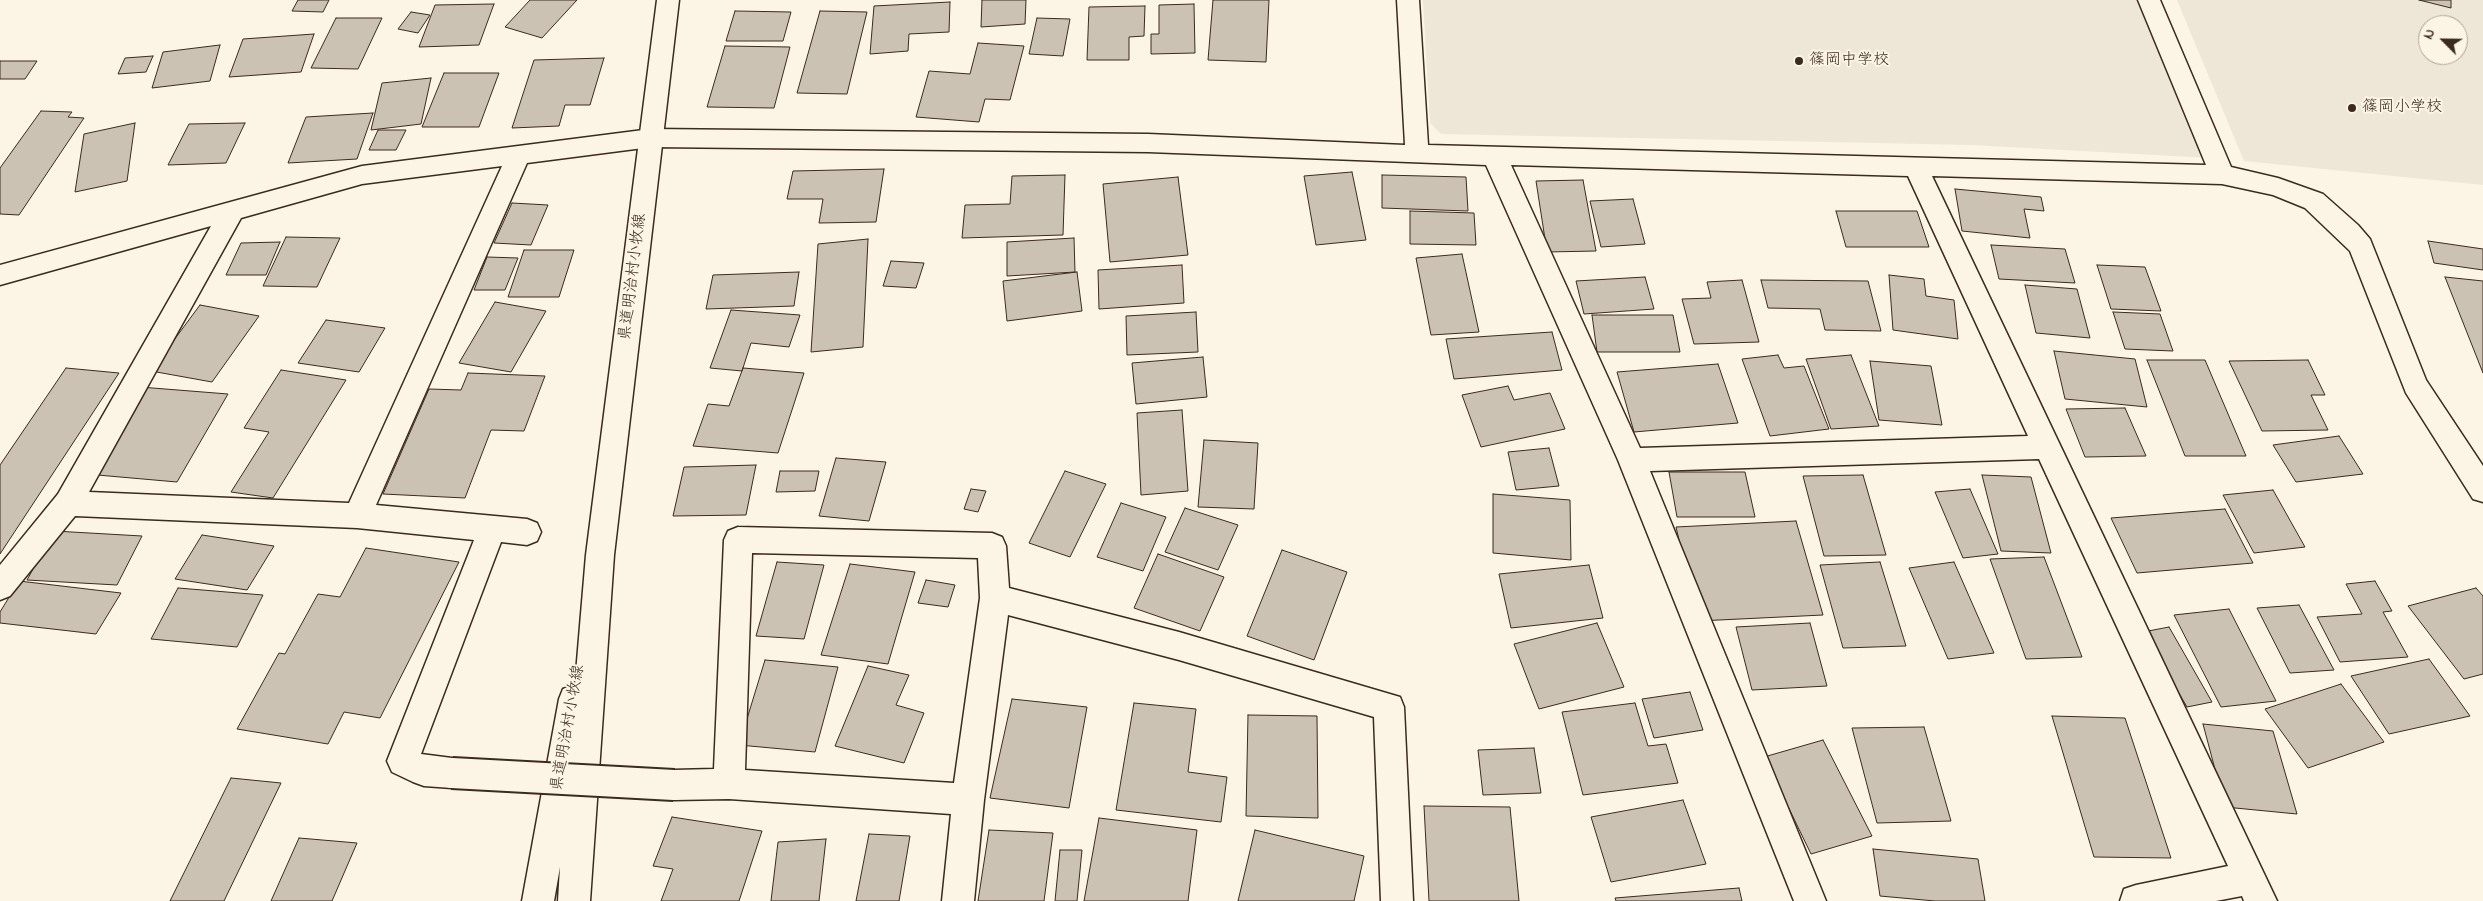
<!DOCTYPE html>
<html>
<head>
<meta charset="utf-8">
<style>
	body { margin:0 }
	#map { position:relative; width:2483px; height:901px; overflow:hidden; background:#fcf5e5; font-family:"Indie Flower",sans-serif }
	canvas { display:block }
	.north { position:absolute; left:2418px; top:15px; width:50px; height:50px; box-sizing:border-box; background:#fcf5e5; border:1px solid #afa495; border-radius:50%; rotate:293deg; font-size:14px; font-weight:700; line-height:20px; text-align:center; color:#3b2a1e }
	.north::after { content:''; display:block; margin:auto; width:18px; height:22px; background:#3b2a1e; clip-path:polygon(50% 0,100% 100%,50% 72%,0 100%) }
</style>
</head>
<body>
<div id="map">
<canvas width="2483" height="901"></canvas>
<div class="north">N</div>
</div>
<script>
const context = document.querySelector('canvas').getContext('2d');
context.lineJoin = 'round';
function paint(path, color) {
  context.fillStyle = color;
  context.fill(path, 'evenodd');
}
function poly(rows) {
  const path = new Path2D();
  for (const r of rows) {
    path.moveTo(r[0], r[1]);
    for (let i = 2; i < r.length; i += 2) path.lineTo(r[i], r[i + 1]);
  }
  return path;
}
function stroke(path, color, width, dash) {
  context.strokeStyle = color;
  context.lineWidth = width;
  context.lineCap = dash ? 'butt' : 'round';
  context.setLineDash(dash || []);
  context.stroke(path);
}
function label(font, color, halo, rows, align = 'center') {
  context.font = font + ' "Indie Flower","Klee One",sans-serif';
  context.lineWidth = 4;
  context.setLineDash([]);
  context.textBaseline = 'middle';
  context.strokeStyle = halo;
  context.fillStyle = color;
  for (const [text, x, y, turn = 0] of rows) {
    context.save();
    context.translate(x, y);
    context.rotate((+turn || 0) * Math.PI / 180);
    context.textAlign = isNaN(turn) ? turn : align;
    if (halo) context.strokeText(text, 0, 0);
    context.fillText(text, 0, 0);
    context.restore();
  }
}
paint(poly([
	[1423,0,2146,0,2210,158,1972,145,1441,134,1430,123],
	[2177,0,2483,0,2483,185,2244,161],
	[2428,25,2458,25,2458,55,2428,55]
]), '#eee6d6');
const building = poly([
	[298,0,329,0,323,12,292,11,298,0],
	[530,0,577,0,542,38,505,27,530,0],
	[982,0,1026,0,1025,24,981,27,982,0],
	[1213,0,1269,0,1266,62,1208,60,1213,0],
	[2419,0,2451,0,2451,8,2419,0],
	[950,2,949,32,909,34,908,51,870,54,874,6,950,2],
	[494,4,479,45,419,47,435,5,494,4],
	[1194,4,1195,53,1151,54,1151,34,1159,34,1159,5,1194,4],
	[1145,6,1144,36,1129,37,1129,60,1087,60,1089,7,1145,6],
	[735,11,791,12,783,41,726,41,735,11],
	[820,11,867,12,847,94,797,93,820,11],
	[411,12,430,15,418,33,398,29,411,12],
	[336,18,382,18,358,69,311,68,336,18],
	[1037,18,1070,19,1063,56,1029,54,1037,18],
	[314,34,301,72,229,77,243,39,314,34],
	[978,43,1024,46,1010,100,985,99,979,122,916,117,929,71,970,74,978,43],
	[220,45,210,81,152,88,163,52,220,45],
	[725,46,790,47,774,108,707,107,725,46],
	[153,56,146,72,118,74,125,58,153,56],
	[604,58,590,105,565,105,559,126,512,128,534,60,604,58],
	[0,61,37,61,25,79,0,79,0,61],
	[444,73,499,73,479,127,422,127,444,73],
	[431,78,421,124,371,130,382,83,431,78],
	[41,111,72,112,68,117,84,118,19,215,0,214,0,168,41,111],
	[373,113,357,159,288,163,306,117,373,113],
	[135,123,127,181,75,192,84,134,135,123],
	[245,123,226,163,168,165,189,124,245,123],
	[378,130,406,130,396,150,369,150,378,130],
	[884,169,876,222,819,223,823,199,787,199,793,171,884,169],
	[1352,172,1366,240,1316,245,1304,176,1352,172],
	[1065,175,1063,235,962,238,965,205,1010,204,1012,176,1065,175],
	[1382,175,1466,177,1468,211,1382,208,1382,175],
	[1178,177,1188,255,1110,262,1103,184,1178,177],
	[1583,180,1596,251,1547,252,1536,181,1583,180],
	[1955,189,2041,197,2044,211,2024,209,2030,238,1962,231,1955,189],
	[1633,199,1645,244,1601,247,1590,201,1633,199],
	[512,203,548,205,531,245,494,243,512,203],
	[1410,211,1474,213,1476,245,1410,244,1410,211],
	[1836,211,1917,211,1929,247,1846,247,1836,211],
	[286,237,340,238,317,287,263,286,286,237],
	[1074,238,1075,272,1007,276,1007,242,1074,238],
	[868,239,863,347,811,352,818,244,868,239],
	[2428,241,2483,249,2483,270,2434,263,2428,241],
	[280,242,266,275,226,275,241,243,280,242],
	[1991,245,2065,249,2075,283,1999,279,1991,245],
	[524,250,574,250,559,297,508,297,524,250],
	[1462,254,1479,332,1431,335,1416,258,1462,254],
	[487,257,518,258,505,290,474,290,487,257],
	[891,261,924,263,916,288,883,286,891,261],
	[1182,265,1184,303,1099,309,1098,270,1182,265],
	[2097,265,2145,267,2161,311,2111,309,2097,265],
	[799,272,794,306,706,309,713,275,799,272],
	[1077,272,1082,311,1007,321,1003,281,1077,272],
	[1889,275,1924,279,1926,296,1954,300,1958,339,1893,330,1889,275],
	[1645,277,1654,309,1584,314,1576,281,1645,277],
	[2445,277,2483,281,2483,373,2445,277],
	[1742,280,1759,342,1694,344,1682,299,1711,298,1707,282,1742,280],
	[1761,280,1868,281,1881,331,1825,330,1820,309,1768,308,1761,280],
	[2025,285,2077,289,2090,338,2036,333,2025,285],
	[495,302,546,311,511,372,459,363,495,302],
	[200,305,259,316,212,382,151,371,200,305],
	[731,310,800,315,789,347,751,343,742,371,710,368,731,310],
	[1196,312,1198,352,1127,355,1126,316,1196,312],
	[2113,312,2160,314,2173,351,2125,349,2113,312],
	[1592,315,1673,315,1680,352,1597,352,1592,315],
	[326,320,385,328,359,372,298,363,326,320],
	[1552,332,1562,370,1454,379,1446,339,1552,332],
	[2054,351,2135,359,2147,407,2065,399,2054,351],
	[1778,355,1784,368,1804,366,1829,429,1770,436,1742,359,1778,355],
	[1851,355,1879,426,1831,429,1806,359,1851,355],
	[1203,357,1207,397,1136,404,1132,363,1203,357],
	[2147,360,2205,360,2246,456,2185,456,2147,360],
	[2308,360,2325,395,2311,395,2328,430,2262,431,2229,361,2308,360],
	[1870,361,1931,366,1942,425,1879,420,1870,361],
	[1718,364,1738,423,1634,432,1617,372,1718,364],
	[66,368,119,373,0,554,0,465,66,368],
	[743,368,804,373,778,453,693,446,708,404,729,406,743,368],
	[281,370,346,380,273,498,231,492,269,432,244,428,281,370],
	[468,373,545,376,524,431,491,430,465,498,383,494,429,389,461,390,468,373],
	[1508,386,1514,400,1550,393,1565,429,1481,447,1462,395,1508,386],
	[140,387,228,394,177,482,86,474,140,387],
	[2125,408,2146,456,2085,457,2066,409,2125,408],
	[1182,410,1188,491,1141,495,1137,413,1182,410],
	[2339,436,2363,474,2296,482,2273,445,2339,436],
	[1204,440,1258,443,1254,509,1198,507,1204,440],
	[1549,448,1559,486,1516,490,1508,452,1549,448],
	[836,458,886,462,869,521,819,516,836,458],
	[756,465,746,515,673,516,684,467,756,465],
	[780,471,819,471,815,491,776,492,780,471],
	[1065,471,1106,484,1070,557,1029,543,1065,471],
	[1669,472,1745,472,1755,517,1677,517,1669,472],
	[1863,475,1886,555,1824,556,1803,476,1863,475],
	[1982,475,2031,477,2051,553,2001,551,1982,475],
	[971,489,986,491,978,512,964,509,971,489],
	[1970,489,1998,554,1963,558,1935,492,1970,489],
	[2273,490,2305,547,2254,553,2223,495,2273,490],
	[1493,494,1570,500,1571,560,1493,553,1493,494],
	[1121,503,1166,517,1143,571,1097,557,1121,503],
	[1185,508,1238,525,1218,570,1165,552,1185,508],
	[2225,509,2253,563,2137,573,2111,518,2225,509],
	[1796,521,1823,615,1698,621,1676,527,1796,521],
	[54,531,142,536,117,585,27,580,54,531],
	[202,535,274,546,247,590,175,579,202,535],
	[366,548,459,562,380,718,344,712,328,744,237,729,279,653,285,654,318,594,340,597,366,548],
	[1282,550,1347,572,1314,660,1247,636,1282,550],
	[1158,554,1224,577,1200,631,1134,608,1158,554],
	[2044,557,2082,657,2026,659,1990,559,2044,557],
	[777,562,824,565,804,639,756,636,777,562],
	[1880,562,1906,646,1843,648,1820,565,1880,562],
	[1954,562,1994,653,1948,659,1909,568,1954,562],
	[850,564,915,572,888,664,821,655,850,564],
	[1589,565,1603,618,1511,628,1499,574,1589,565],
	[926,580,955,585,948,607,918,603,926,580],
	[19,581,121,593,96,634,0,623,0,612,19,581],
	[2375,581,2392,611,2383,612,2408,657,2340,662,2317,617,2362,614,2346,584,2375,581],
	[178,588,263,595,237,647,151,639,178,588],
	[2476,588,2483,596,2483,674,2464,679,2408,606,2476,588],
	[2299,605,2334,670,2290,673,2257,608,2299,605],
	[2229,609,2276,701,2221,707,2174,615,2229,609],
	[1597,623,1624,687,1539,709,1514,644,1597,623],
	[1810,623,1827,686,1752,690,1736,627,1810,623],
	[2169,627,2212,702,2187,707,2143,632,2169,627],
	[2429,659,2470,716,2389,734,2351,676,2429,659],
	[765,660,838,667,815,752,739,745,765,660],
	[868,666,909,675,896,705,924,713,904,763,835,746,868,666],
	[2341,684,2384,742,2308,768,2265,709,2341,684],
	[1690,692,1703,730,1654,738,1642,699,1690,692],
	[1012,699,1087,707,1069,808,990,798,1012,699],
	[1134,703,1196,709,1188,772,1227,777,1221,822,1116,810,1134,703],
	[1635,703,1648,746,1666,744,1678,783,1583,795,1562,712,1635,703],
	[1248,715,1317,716,1318,818,1246,816,1248,715],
	[2052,716,2125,718,2171,858,2094,857,2052,716],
	[2203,724,2273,731,2297,814,2225,807,2203,724],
	[1924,727,1951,821,1877,823,1852,728,1924,727],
	[1823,740,1872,836,1811,854,1764,757,1823,740],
	[1534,748,1541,793,1483,795,1478,750,1534,748],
	[231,778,281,783,224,901,170,901,231,778],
	[1683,800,1706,864,1611,882,1591,817,1683,800],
	[1424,806,1510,807,1519,901,1429,901,1424,806],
	[672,817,762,831,739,901,661,901,673,869,653,866,672,817],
	[1099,818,1197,830,1188,901,1084,901,1099,818],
	[989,830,1053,833,1044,901,978,901,989,830],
	[1255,830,1364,856,1354,901,1238,901,1255,830],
	[869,834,910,836,899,901,856,901,869,834],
	[299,838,357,843,332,901,271,901,299,838],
	[826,839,819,901,771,901,778,842,826,839],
	[1873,849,1978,859,1985,901,1935,901,1880,896,1873,849],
	[1060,850,1082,850,1077,901,1055,901,1060,850],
	[1739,888,1742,901,1616,901,1615,898,1739,888]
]);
paint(building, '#ccc2b3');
stroke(building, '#3b2a1e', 1);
const minor = poly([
	[1397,0,1419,0,1428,145,2206,165,2138,0,2160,0,2231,167,2278,178,2323,194,2358,225,2370,239,2426,380,2483,466,2483,502,2473,499,2406,393,2350,251,2305,208,2273,195,2222,184,1932,176,2277,901,2244,901,2242,896,2216,901,2120,901,2124,889,2136,885,2228,866,2039,459,1650,471,1826,901,1794,901,1618,460,1486,165,1148,152,651,147,527,163,376,505,527,519,537,523,541,532,537,541,527,545,501,542,421,754,452,758,463,762,468,773,463,784,452,788,424,786,413,782,392,772,387,761,474,540,357,528,75,516,10,596,0,600,0,565,58,494,211,226,0,285,0,265,362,166,651,129,1148,134,1405,145,1397,0],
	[1511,165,1908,176,2028,436,1640,448,1511,165],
	[502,166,349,503,89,492,241,218,362,184,502,166],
	[738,527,992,533,1002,537,1006,546,1009,588,1179,632,1400,697,1404,707,1413,901,1381,901,1374,717,1179,660,1008,615,984,800,974,901,942,901,951,814,729,799,674,800,663,796,658,785,663,774,674,770,714,769,724,540,728,531,738,527],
	[752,553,978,558,980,598,954,783,745,770,752,553]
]);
const major = poly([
	[657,0,679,0,614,555,590,901,558,901,560,867,554,901,522,901,559,699,563,689,575,685,586,555,657,0]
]);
stroke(minor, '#3b2a1e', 3);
stroke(major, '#3b2a1e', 3);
paint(minor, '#fcf5e5');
paint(major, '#fcf5e5');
const minorBridge = poly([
	[452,773,674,785]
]);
stroke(minorBridge, '#3b2a1e', 34, []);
stroke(minorBridge, '#fcf5e5', 30);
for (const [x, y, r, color] of [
	[1799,61,5,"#3b2a1e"],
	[2352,108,5,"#3b2a1e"]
]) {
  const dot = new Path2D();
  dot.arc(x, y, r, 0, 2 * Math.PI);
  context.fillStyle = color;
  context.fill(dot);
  stroke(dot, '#fcf5e5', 2);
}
label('16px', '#3b2a1e', '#fcf5e5', [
	["篠岡中学校",1809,61],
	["篠岡小学校",2362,108]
], 'left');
label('16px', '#3b2a1e', '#fcf5e5', [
	["県道明治村小牧線",634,277,-83],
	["県道明治村小牧線",569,728,-80]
]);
</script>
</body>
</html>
